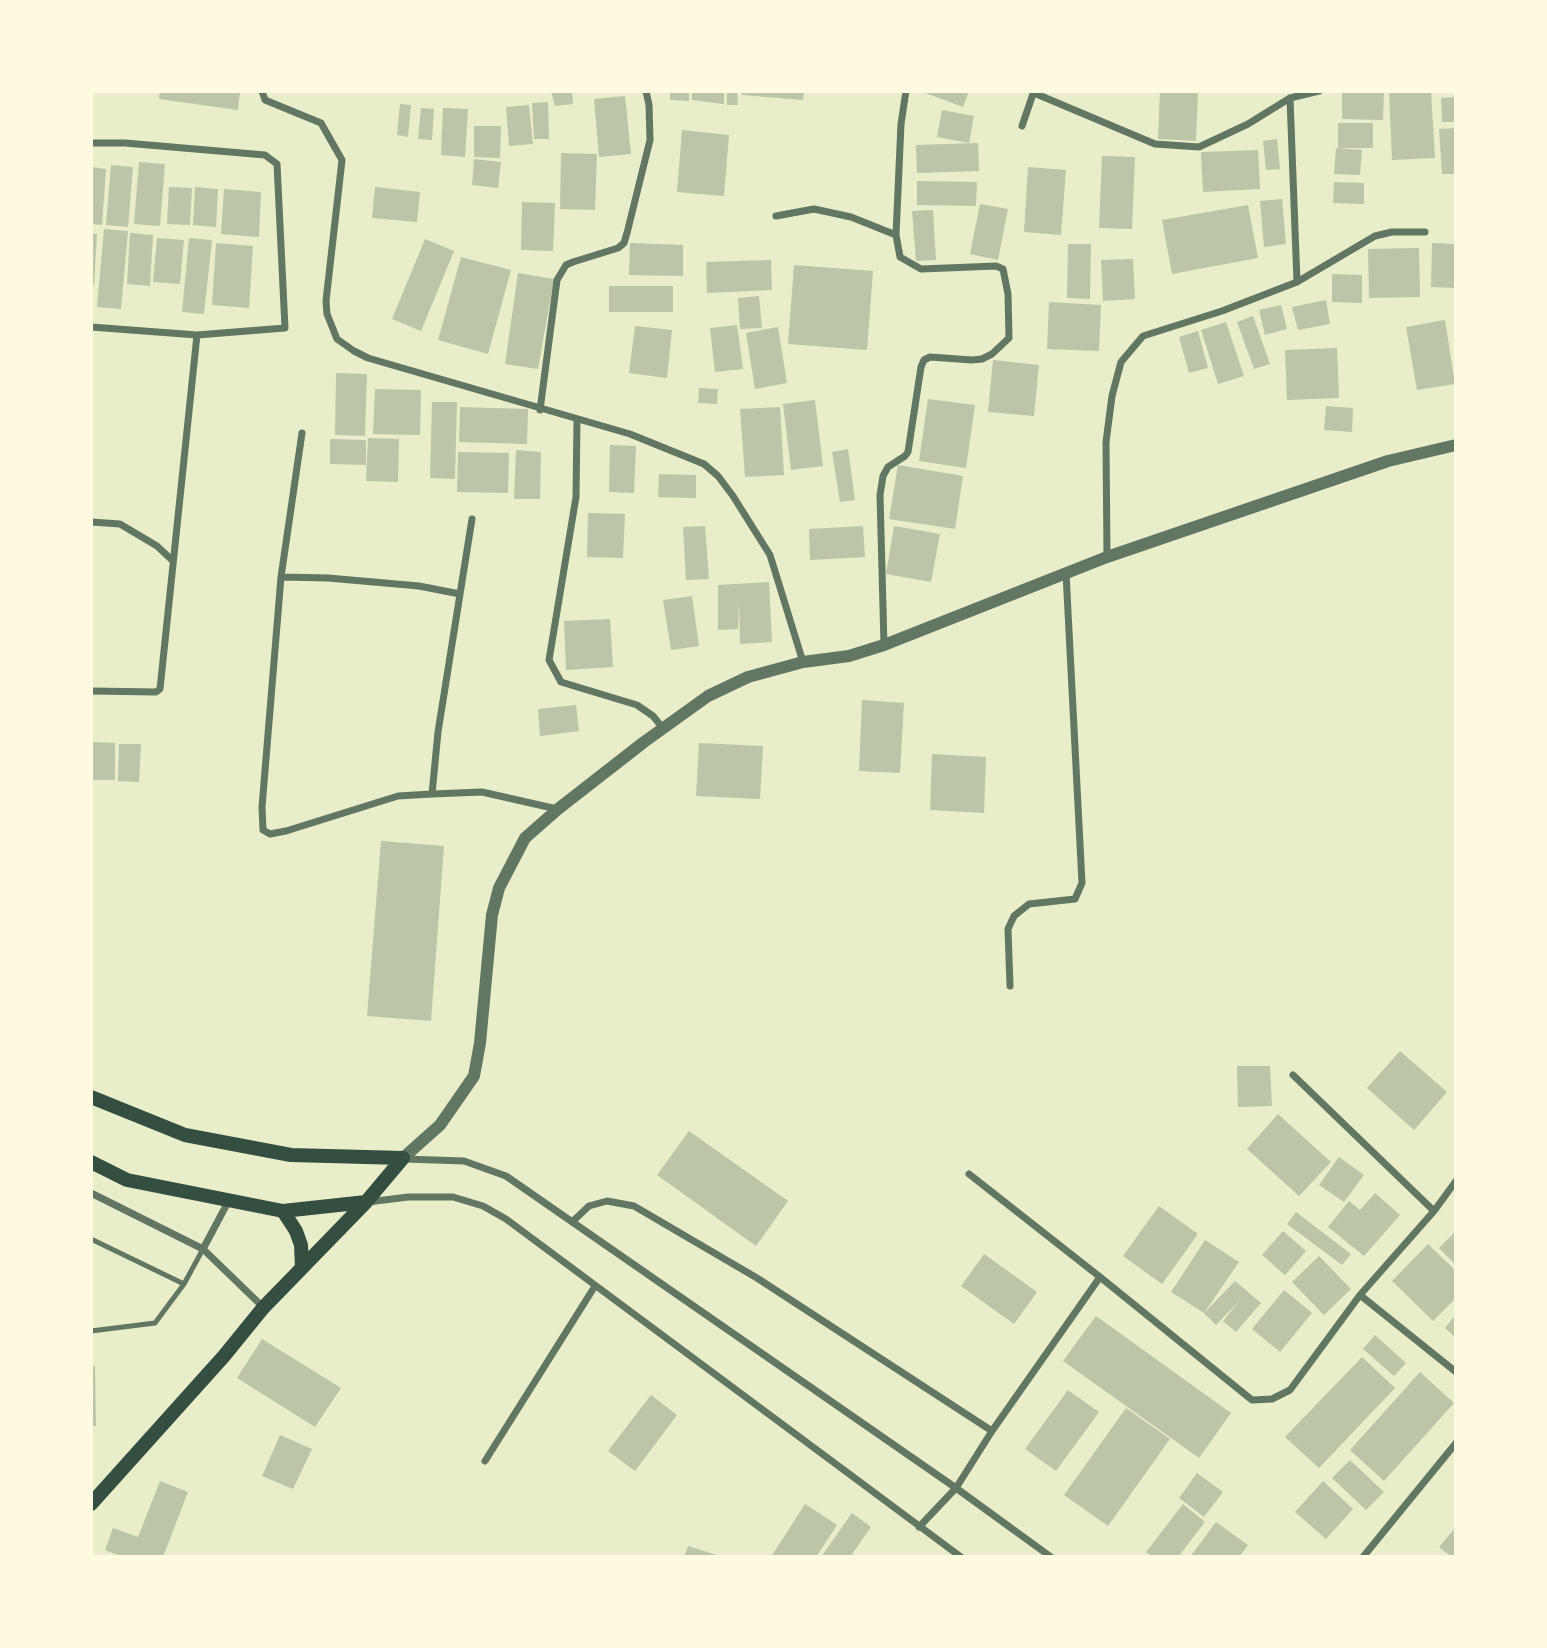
<!DOCTYPE html>
<html>
<head>
<meta charset="utf-8">
<style>
	body { margin:0 }
	#map { position:relative; width:1547px; height:1648px; overflow:hidden; background:#e9edc9; font-family:"Open Sans",sans-serif }
	canvas { display:block }
	.frame { position:absolute; inset:0; border:93px solid #fefae0; pointer-events:none }
</style>
</head>
<body>
<div id="map">
<canvas width="1547" height="1648"></canvas>
<div class="frame"></div>
</div>
<script>
const context = document.querySelector('canvas').getContext('2d');
context.lineJoin = 'round';
function paint(path, color) {
  context.fillStyle = color;
  context.fill(path, 'evenodd');
}
function poly(rows) {
  const path = new Path2D();
  for (const r of rows) {
    path.moveTo(r[0], r[1]);
    for (let i = 2; i < r.length; i += 2) path.lineTo(r[i], r[i + 1]);
  }
  return path;
}
function stroke(path, color, width, dash) {
  context.strokeStyle = color;
  context.lineWidth = width;
  context.lineCap = dash ? 'butt' : 'round';
  context.setLineDash(dash || []);
  context.stroke(path);
}
paint(poly([
	[160,91,240,91,238,110,159,99],
	[551,91,572,91,573,104,555,106],
	[670,91,689,91,689,101,670,100],
	[692,91,724,91,724,104,692,100],
	[727,91,737,91,738,105,727,105],
	[742,91,804,91,803,100,742,95],
	[920,91,969,91,963,107],
	[1160,91,1198,91,1196,141,1158,139],
	[1342,91,1384,91,1383,120,1342,119],
	[1389,91,1431,91,1435,158,1392,160],
	[625,96,631,154,599,157,594,99],
	[1456,97,1456,122,1442,122,1441,98],
	[548,102,549,139,534,139,532,103],
	[400,104,411,105,408,137,397,135],
	[529,105,533,144,509,146,506,107],
	[421,108,434,109,432,140,418,139],
	[443,108,468,109,465,157,441,155],
	[942,110,974,116,969,143,937,137],
	[1338,123,1373,123,1373,148,1338,148],
	[474,126,501,126,500,158,474,157],
	[1456,128,1456,174,1442,174,1439,129],
	[682,130,729,135,724,196,677,192],
	[1277,139,1280,169,1266,170,1263,141],
	[978,143,979,171,917,173,916,145],
	[1336,148,1362,150,1360,175,1334,174],
	[1258,150,1260,189,1203,192,1201,152],
	[561,153,597,154,595,210,560,209],
	[1102,156,1135,157,1132,229,1099,228],
	[474,159,501,162,498,188,472,185],
	[139,162,165,164,160,226,134,224],
	[111,165,133,167,128,227,106,225],
	[91,167,106,169,102,225,91,224],
	[1028,167,1066,170,1061,235,1024,232],
	[917,181,977,182,976,206,917,205],
	[1334,182,1364,183,1364,204,1333,203],
	[169,187,192,188,190,225,167,224],
	[195,187,218,189,216,227,193,225],
	[375,187,420,192,417,222,372,218],
	[224,189,261,192,259,237,221,234],
	[1282,199,1286,244,1264,247,1260,201],
	[522,202,555,203,553,251,521,250],
	[980,204,1008,209,998,260,970,254],
	[1248,205,1258,258,1172,274,1162,220],
	[933,210,936,260,916,261,912,211],
	[104,229,128,231,121,309,97,307],
	[130,233,153,235,150,286,127,284],
	[91,234,97,234,94,285,91,285],
	[157,238,184,240,180,284,153,282],
	[189,238,212,240,204,314,182,312],
	[425,239,454,251,421,331,392,319],
	[216,243,253,246,249,308,212,305],
	[630,243,683,245,683,276,629,275],
	[1432,243,1456,244,1456,288,1431,287],
	[1068,244,1091,244,1090,299,1067,298],
	[1419,248,1420,297,1369,298,1368,249],
	[461,257,511,270,488,354,438,340],
	[1133,259,1135,299,1103,301,1101,260],
	[771,260,772,290,707,293,706,262],
	[794,265,873,271,867,350,788,344],
	[518,273,554,279,538,369,505,364],
	[1332,274,1362,275,1362,303,1332,302],
	[609,286,673,286,673,312,609,312],
	[759,296,762,328,740,329,738,298],
	[1326,300,1330,324,1298,330,1292,307],
	[1049,302,1101,305,1099,351,1047,349],
	[1281,305,1287,329,1265,335,1259,310],
	[1253,316,1270,364,1254,369,1237,322],
	[1445,320,1455,384,1417,390,1406,327],
	[1226,322,1244,376,1218,384,1201,330],
	[737,325,743,369,715,372,710,328],
	[635,326,672,330,667,378,629,373],
	[778,327,787,383,755,389,746,333],
	[1198,331,1208,368,1189,373,1179,337],
	[1337,348,1339,398,1287,400,1285,350],
	[993,360,1039,365,1034,416,988,412],
	[336,373,367,374,365,436,335,435],
	[699,388,718,389,717,404,698,403],
	[375,389,421,390,420,435,373,434],
	[928,399,975,405,966,468,919,461],
	[815,400,823,466,791,470,783,404],
	[432,402,457,402,455,479,430,478],
	[1326,406,1353,408,1352,432,1324,430],
	[460,407,528,409,527,444,459,442],
	[780,407,784,475,745,477,740,409],
	[368,438,399,439,398,482,366,481],
	[330,439,366,440,366,465,330,464],
	[610,445,636,446,634,493,609,492],
	[848,449,855,500,840,502,832,452],
	[516,450,541,452,540,499,514,499],
	[458,452,509,453,508,493,457,492],
	[898,465,963,476,955,529,889,519],
	[659,474,696,475,696,498,658,497],
	[588,513,625,514,623,558,587,557],
	[705,526,709,579,686,580,683,527],
	[863,526,865,557,810,560,809,529],
	[894,526,940,534,931,582,886,574],
	[769,582,772,642,740,644,739,601,738,629,718,630,718,585],
	[692,596,699,646,671,650,663,600],
	[610,619,613,667,566,670,564,621],
	[862,700,904,703,900,773,859,771],
	[576,705,579,731,540,736,538,709],
	[91,742,115,743,115,780,91,780],
	[699,743,763,746,760,799,696,796],
	[119,744,141,744,139,782,118,781],
	[932,754,986,757,984,813,930,810],
	[381,841,444,846,431,1021,367,1016],
	[1400,1051,1447,1092,1414,1130,1367,1088],
	[1237,1066,1270,1066,1272,1106,1238,1107],
	[1278,1114,1331,1162,1299,1196,1247,1149],
	[689,1131,788,1201,756,1246,657,1175],
	[1339,1157,1364,1175,1344,1202,1319,1185],
	[1375,1193,1400,1215,1364,1256,1328,1227,1349,1201,1360,1210],
	[1159,1206,1198,1234,1162,1284,1123,1256],
	[1296,1212,1351,1254,1342,1265,1287,1224],
	[1283,1231,1306,1251,1285,1275,1262,1255],
	[1456,1231,1456,1265,1439,1248],
	[1205,1240,1239,1262,1204,1313,1235,1281,1261,1303,1236,1332,1223,1321,1241,1299,1216,1325,1204,1313,1171,1292],
	[1428,1244,1456,1271,1456,1298,1433,1321,1392,1281],
	[984,1254,1037,1292,1014,1324,961,1286],
	[1319,1256,1351,1289,1324,1315,1292,1282],
	[1284,1290,1312,1313,1280,1352,1252,1329],
	[1456,1314,1456,1338,1445,1328],
	[1096,1316,1231,1413,1199,1458,1063,1361],
	[1375,1335,1406,1363,1394,1376,1363,1349],
	[262,1339,341,1388,315,1427,237,1378],
	[1362,1357,1395,1388,1319,1468,1285,1437],
	[91,1366,95,1366,96,1426,91,1426],
	[1420,1372,1454,1403,1384,1481,1350,1450],
	[1068,1390,1099,1412,1056,1471,1025,1449],
	[651,1395,677,1415,635,1471,608,1451],
	[1126,1408,1170,1439,1108,1526,1064,1495],
	[280,1435,312,1449,293,1489,262,1476],
	[1350,1460,1384,1492,1366,1510,1332,1478],
	[1197,1473,1223,1492,1204,1517,1179,1498],
	[160,1481,188,1492,163,1557,123,1557,105,1550,113,1528,138,1537],
	[1323,1481,1353,1509,1326,1539,1295,1512],
	[805,1504,837,1525,816,1557,771,1557],
	[1183,1504,1205,1522,1178,1557,1153,1557,1146,1552],
	[852,1513,871,1527,850,1557,821,1557],
	[1216,1522,1248,1545,1239,1557,1190,1557],
	[1456,1527,1456,1557,1452,1557,1439,1547],
	[688,1546,720,1556,720,1557,684,1557]
]), '#bcc5a7');
stroke(poly([
	[91,1239,184,1284],
	[91,1331,155,1323,184,1284,203,1249]
]), '#617663', 5);
stroke(poly([
	[262,91,265,100,321,123,342,160,326,301,327,314,337,339,354,351,368,358,630,434,704,464,718,476,733,496,770,555,803,662],
	[1034,93,1155,144,1199,147,1248,124,1290,98,1319,91],
	[1290,98,1297,282],
	[1022,126,1034,91],
	[91,143,125,143,265,155,277,164,285,328,197,335,91,327],
	[776,216,814,209,851,217,896,235],
	[540,410,557,280,566,265,573,262,618,248,624,243,627,233,650,140,649,105,646,91],
	[577,420,576,497,549,660,561,682,637,705,653,716,662,727],
	[302,433,281,577,262,807,263,830,270,834,286,831,398,796,432,794,482,792,557,809],
	[91,522,120,524,157,546,173,561],
	[1107,557,1106,442,1112,396,1121,362,1143,336,1222,311,1297,282,1375,236,1392,232,1425,232],
	[281,577,328,578,419,586,460,594],
	[884,645,880,495,883,476,888,467,905,456,908,452,921,367,924,360,930,357,972,360,982,359,992,354,1009,338,1008,294,1003,269,996,266,921,269,900,257,896,235,901,124,906,91],
	[91,691,156,692,160,689,197,335],
	[432,794,438,732,472,519],
	[1010,986,1008,929,1014,916,1029,904,1075,899,1082,883,1066,573],
	[1293,1075,1434,1211],
	[404,1159,464,1161,506,1176,956,1488,1051,1557],
	[969,1174,1100,1277],
	[91,1193,203,1249,263,1307],
	[368,1202,408,1197,453,1197,483,1206,506,1219,961,1557],
	[572,1222,589,1206,607,1201,634,1206,757,1278,992,1431],
	[203,1249,228,1202],
	[1360,1295,1456,1372],
	[485,1461,595,1286],
	[919,1527,956,1488,992,1431,1100,1277,1252,1400,1272,1399,1290,1390,1360,1295,1434,1211,1456,1181],
	[1363,1557,1456,1443]
]), '#617663', 7);
stroke(poly([
	[403,1158,440,1125,474,1076,480,1043,492,915,499,888,525,838,558,809,644,742,708,696,748,677,803,662,849,656,884,645,1107,557,1388,461,1456,445]
]), '#617663', 12);
stroke(poly([
	[91,1097,185,1135,291,1155,403,1158],
	[91,1162,127,1180,283,1211,366,1202],
	[283,1211,296,1231,301,1245,302,1268],
	[91,1504,224,1356,263,1308,366,1202,403,1158]
]), '#344e41', 14);
</script>
</body>
</html>
